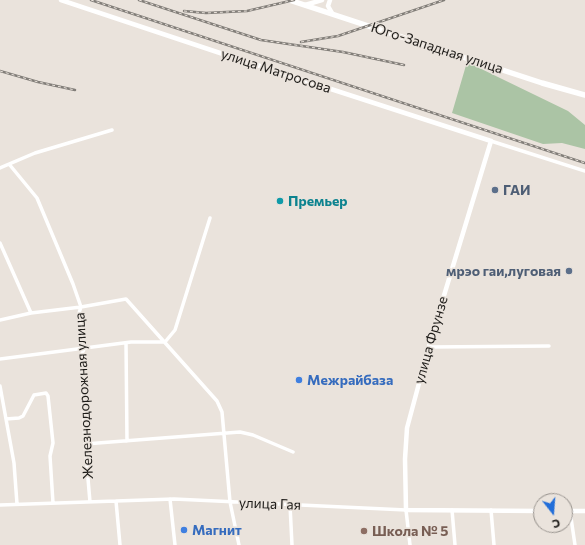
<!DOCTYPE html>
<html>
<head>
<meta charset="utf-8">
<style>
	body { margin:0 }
	#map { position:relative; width:585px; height:545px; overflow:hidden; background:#eae3dc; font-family:Commissioner,sans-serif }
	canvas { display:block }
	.north { position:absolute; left:533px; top:493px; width:40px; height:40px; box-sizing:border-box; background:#eae3dc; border:1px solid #98938e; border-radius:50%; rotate:163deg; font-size:11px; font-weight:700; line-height:16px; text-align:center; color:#1e1c19 }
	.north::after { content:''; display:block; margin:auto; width:14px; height:18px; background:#226ed9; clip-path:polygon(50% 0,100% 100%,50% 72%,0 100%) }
</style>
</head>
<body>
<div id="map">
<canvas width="585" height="545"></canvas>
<div class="north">С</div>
</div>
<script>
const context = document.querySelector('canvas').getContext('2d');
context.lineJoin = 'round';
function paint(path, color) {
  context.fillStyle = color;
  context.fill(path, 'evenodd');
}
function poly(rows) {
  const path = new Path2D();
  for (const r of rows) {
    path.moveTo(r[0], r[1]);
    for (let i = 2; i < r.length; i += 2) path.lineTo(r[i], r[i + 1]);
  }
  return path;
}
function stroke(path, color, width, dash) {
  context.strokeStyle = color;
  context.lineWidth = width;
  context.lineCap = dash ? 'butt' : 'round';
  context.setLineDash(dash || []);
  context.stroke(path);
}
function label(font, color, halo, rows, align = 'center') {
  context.font = font + ' Commissioner,sans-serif';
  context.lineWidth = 3;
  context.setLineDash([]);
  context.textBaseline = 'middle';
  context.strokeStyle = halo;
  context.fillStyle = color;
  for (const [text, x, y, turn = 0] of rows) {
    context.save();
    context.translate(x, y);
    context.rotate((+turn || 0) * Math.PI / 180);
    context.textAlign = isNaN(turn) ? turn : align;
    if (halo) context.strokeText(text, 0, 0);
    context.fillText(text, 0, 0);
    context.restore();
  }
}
paint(poly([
	[467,62,568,111,585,125,585,149,562,143,543,144,452,113]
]), '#abc4a5');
stroke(poly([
	[491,141,585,171],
	[9,164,37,198,73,284,81,307,79,313,84,349,81,356,85,444,90,502],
	[0,168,35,153,112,130],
	[0,243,31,313],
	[0,320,31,313,81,307,126,299,217,401,222,412,230,502,239,545],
	[126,343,127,441],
	[429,347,549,346],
	[0,359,131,342,165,342,175,330,210,218],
	[0,386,14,463,17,504],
	[6,419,19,418,23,416,34,395,46,393,48,396,53,443,50,456,53,503],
	[85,444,240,432,253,435,293,452],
	[170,499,175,545],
	[116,501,120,545],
	[0,505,174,499,406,510,410,545],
	[290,505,292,545],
	[452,510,455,545],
	[491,510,494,545],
	[570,511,575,545]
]), '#fff', 3.5);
stroke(poly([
	[61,0,223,54,491,141,432,335,407,428,405,459,406,510,541,511],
	[330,0,328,6,332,13],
	[305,5,322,0],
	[565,511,585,511]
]), '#fff', 4.5);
stroke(poly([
	[289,0,542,83,585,95]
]), '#fff', 5.5);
const rail = poly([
	[91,0,585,163],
	[139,0,261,40,343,52,404,65],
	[184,11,206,13,247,11,294,0],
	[301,42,338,36,444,0],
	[0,71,38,82,75,90]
]);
stroke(rail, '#827e79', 2.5);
stroke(rail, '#eae3dc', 1, [3]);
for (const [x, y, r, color] of [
	[495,190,4,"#5c6f8a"],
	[280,201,4,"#0f9aa8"],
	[569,271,4,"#5c6f8a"],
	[299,380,4,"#3f7fe0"],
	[184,530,4,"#3f7fe0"],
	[364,531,4,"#8d6e63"]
]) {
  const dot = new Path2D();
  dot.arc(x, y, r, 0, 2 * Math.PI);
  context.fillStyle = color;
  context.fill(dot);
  stroke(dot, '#eae3dc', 1.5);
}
label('14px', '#1e1c19', '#eae3dc', [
	["Юго-Западная улица",437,48,18],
	["улица Матросова",276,71,18],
	["улица Фрунзе",431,340,-74],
	["Железнодорожная улица",84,396,-93],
	["улица Гая",270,504,2]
]);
label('bold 14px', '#4e5e75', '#eae3dc', [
	["ГАИ",503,190],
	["мрэо гаи,луговая",561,271,"right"]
], 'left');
label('bold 14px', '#0d838f', '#eae3dc', [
	["Премьер",288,201]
], 'left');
label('bold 14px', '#366cbe', '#eae3dc', [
	["Межрайбаза",307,380],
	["Магнит",192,530]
], 'left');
label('bold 14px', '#785e54', '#eae3dc', [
	["Школа № 5",372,531]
], 'left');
</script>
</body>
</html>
